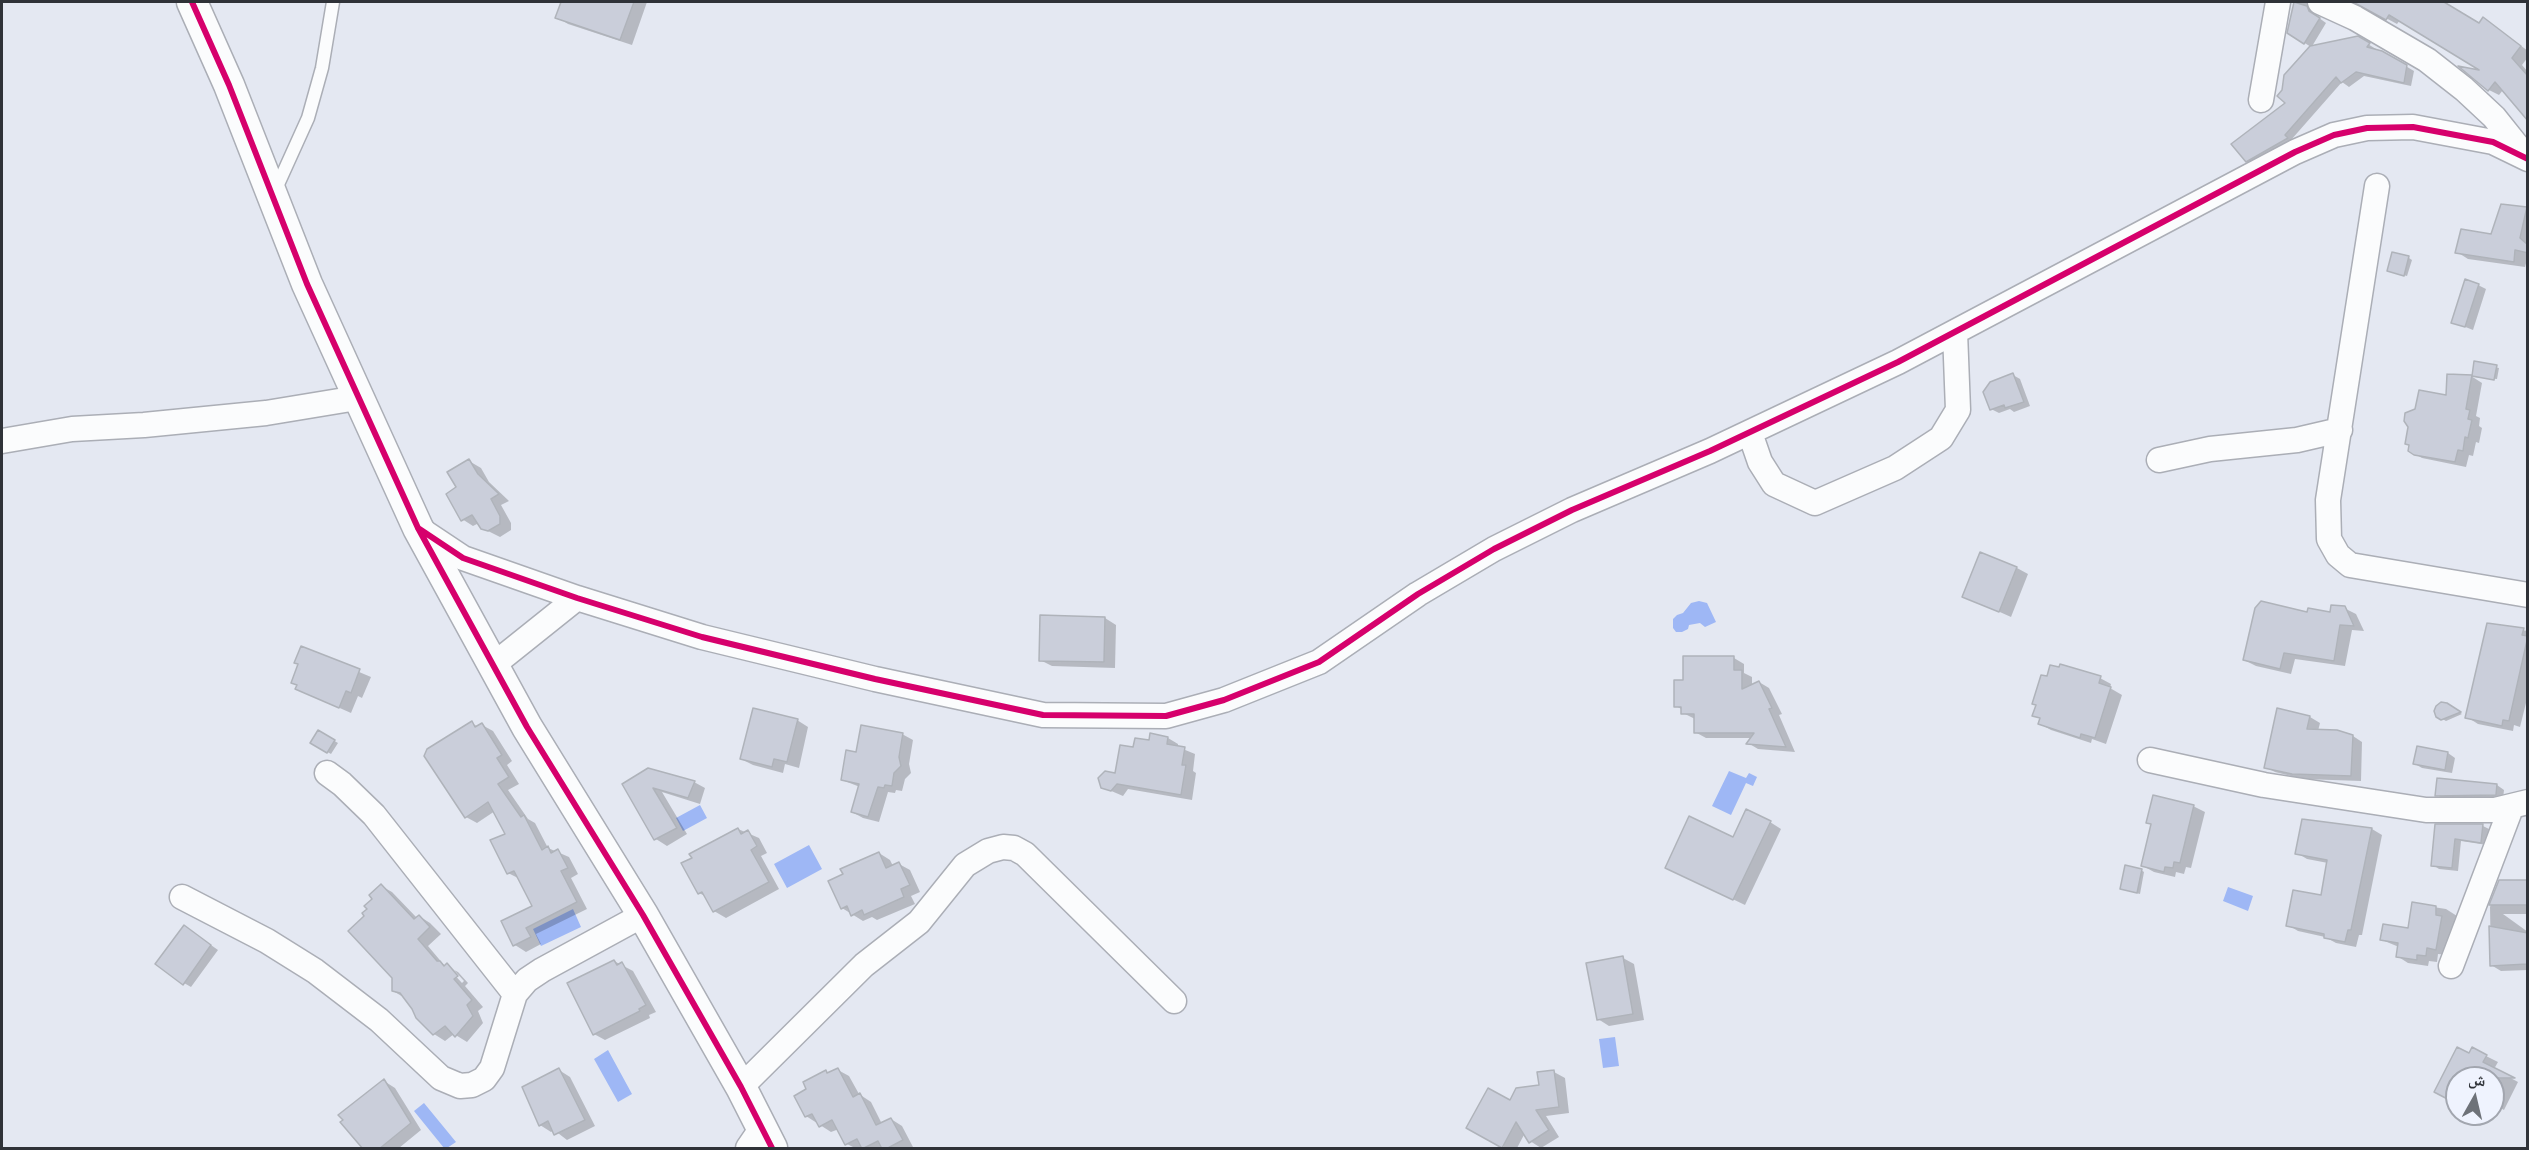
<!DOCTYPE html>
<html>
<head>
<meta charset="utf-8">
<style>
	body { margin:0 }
	#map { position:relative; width:2529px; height:1150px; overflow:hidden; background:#e4e8f2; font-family:"Nunito Sans","Noto Naskh Arabic",sans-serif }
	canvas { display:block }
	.frame { position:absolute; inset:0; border:3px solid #2f3238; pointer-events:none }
	.north { position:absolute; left:2445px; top:1066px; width:60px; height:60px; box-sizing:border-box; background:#eff3fe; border:2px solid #a2a6af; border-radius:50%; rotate:8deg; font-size:16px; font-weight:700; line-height:24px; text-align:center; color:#2f3238 }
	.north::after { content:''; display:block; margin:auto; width:21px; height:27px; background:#6e7279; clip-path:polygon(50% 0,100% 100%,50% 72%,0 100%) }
</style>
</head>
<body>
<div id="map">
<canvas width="2529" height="1150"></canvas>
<div class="frame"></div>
<div class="north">ش</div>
</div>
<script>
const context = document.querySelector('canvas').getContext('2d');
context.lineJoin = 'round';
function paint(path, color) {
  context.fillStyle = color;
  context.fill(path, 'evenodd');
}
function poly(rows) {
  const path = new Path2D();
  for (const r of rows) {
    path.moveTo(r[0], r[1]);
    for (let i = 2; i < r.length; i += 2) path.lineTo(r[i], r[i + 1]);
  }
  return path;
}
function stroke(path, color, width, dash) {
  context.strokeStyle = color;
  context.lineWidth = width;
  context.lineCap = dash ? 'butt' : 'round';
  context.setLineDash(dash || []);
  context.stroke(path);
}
paint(poly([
	[1699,601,1707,603,1716,622,1705,627,1700,623,1689,625,1688,629,1682,632,1676,632,1673,628,1673,619,1677,615,1683,613,1691,603],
	[1729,771,1746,778,1749,773,1757,777,1753,786,1746,783,1731,815,1712,806],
	[700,805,707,818,683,831,676,818],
	[809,845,822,869,787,888,774,864],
	[2228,887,2253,896,2248,911,2223,901],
	[573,909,581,927,541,946,533,929],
	[1615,1037,1619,1066,1603,1068,1599,1039],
	[608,1050,632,1094,618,1102,594,1059],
	[424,1103,456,1142,447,1148,444,1148,414,1111]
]), '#9eb7f5');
paint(poly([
	[563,2,647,2,632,45,568,24,557,17],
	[2296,2,2314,2,2312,8,2315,15,2326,23,2311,48,2358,38,2376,49,2375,51,2382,52,2414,71,2411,86,2364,76,2349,87,2342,82,2291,140,2294,143,2254,165,2247,161,2233,144,2287,103,2279,96,2284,91,2285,76,2311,47,2289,33],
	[2356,2,2442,2,2479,24,2493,25,2528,51,2528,57,2522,65,2528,72,2528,119,2503,90,2499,95,2489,90,2486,73,2400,20,2397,24],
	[2528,209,2528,256,2525,267,2468,259,2457,252,2492,236],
	[2409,258,2412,260,2407,276,2392,272],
	[2478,285,2486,289,2473,330,2453,322],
	[2476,363,2499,368,2497,379,2473,377],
	[2013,375,2020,379,2030,406,2014,412,2010,409,1999,413,1991,409],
	[2471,376,2482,383,2476,416,2480,418,2479,426,2482,428,2479,443,2476,442,2473,456,2469,455,2466,467,2422,458,2411,452,2410,446,2406,444,2448,397],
	[469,461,481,468,489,482,509,501,501,505,511,523,511,530,500,537,482,528,479,523,473,526,462,519,458,488],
	[2017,568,2028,574,2011,617,1964,596],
	[2344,608,2356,614,2364,631,2352,630,2345,666,2295,659,2291,674,2256,666,2244,660,2309,614,2331,614],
	[1105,618,1116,625,1115,668,1052,666,1040,660],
	[2488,625,2528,631,2528,695,2520,727,2514,725,2513,731,2478,724,2467,717],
	[302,648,371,677,362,698,358,696,351,713,297,689],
	[1734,658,1744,664,1744,673,1752,677,1752,686,1759,682,1769,688,1782,714,1779,715,1795,752,1758,749,1748,743,1752,738,1706,738,1695,732,1695,719,1683,713,1683,710,1676,706,1684,681],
	[2100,678,2111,684,2110,688,2122,695,2106,744,2092,739,2091,743,2051,730,2040,724,2041,719,2034,715,2037,705],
	[2447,704,2462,714,2446,721,2437,716],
	[2278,710,2310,717,2320,723,2318,731,2353,736,2362,742,2361,781,2303,779,2275,772,2265,767],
	[797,720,808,727,799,768,785,764,783,773,753,765,741,759],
	[472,723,478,727,482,725,493,731,512,761,507,765,519,784,508,790,528,819,535,823,548,848,569,857,578,874,571,878,587,909,536,934,541,944,526,952,515,945,534,907,520,879,508,873,507,834,495,811,477,823,466,817],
	[319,732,338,743,331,754,312,743],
	[902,734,913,740,909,764,911,773,905,779,902,791,896,790,895,793,888,792,879,822,863,818,852,812,860,787,842,780,857,753],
	[1168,738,1178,744,1178,747,1195,754,1193,771,1196,773,1192,800,1128,789,1123,796,1102,787,1117,775,1134,749,1150,742],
	[2448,753,2455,758,2452,773,2422,768,2415,764],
	[694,782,705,788,700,804,662,792,687,834,667,846,656,839,624,784],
	[2497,785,2504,790,2503,799,2444,799,2437,795],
	[2193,806,2205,812,2191,868,2186,867,2184,874,2176,872,2175,877,2154,872,2143,866],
	[1770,822,1781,829,1745,905,1678,873,1734,839],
	[2436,826,2483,826,2489,829,2487,845,2461,841,2458,871,2439,869,2433,865],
	[738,829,759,838,767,853,761,856,779,889,726,918,714,911,707,897,699,893],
	[2372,829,2382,835,2362,935,2359,935,2356,947,2336,943,2325,937,2298,931,2288,925,2322,897,2328,863,2307,859,2297,853],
	[879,853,890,860,893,866,899,864,910,870,920,892,911,896,915,904,877,920,872,917,863,921,842,908,845,875],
	[2526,862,2528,914,2503,914,2528,932,2528,970,2501,971,2491,965,2490,907,2500,881,2526,881],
	[2141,870,2144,872,2140,894,2121,889],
	[381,886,392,892,417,918,419,916,430,923,441,934,428,946,444,965,458,972,468,983,465,986,483,1007,478,1011,483,1023,467,1042,454,1034,445,1041,434,1034,405,998,393,991,393,977,366,916],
	[450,970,454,970,464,981,462,983],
	[2414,904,2446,909,2457,916,2455,930,2452,929,2448,955,2438,954,2437,962,2429,961,2428,966,2408,963,2397,956,2399,947,2382,940,2409,930],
	[191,931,218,950,191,987,184,983],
	[1623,958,1634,964,1644,1020,1609,1026,1598,1019],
	[614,961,633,971,656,1012,649,1015,650,1018,605,1040,594,1034],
	[2469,1055,2486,1056,2498,1062,2494,1069,2518,1082,2504,1110,2493,1104,2493,1078,2457,1078,2457,1103,2436,1092],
	[559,1070,570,1077,595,1126,567,1140,554,1130,551,1132,540,1125],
	[838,1070,849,1076,859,1094,871,1102,882,1124,891,1119,902,1126,913,1147,909,1148,855,1148,847,1144,839,1129,831,1132,806,1116,808,1090,825,1072,829,1074],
	[1554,1072,1565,1078,1569,1113,1546,1116,1559,1137,1541,1148,1530,1141,1525,1133,1517,1148,1506,1148,1468,1128,1540,1086],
	[384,1081,395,1088,421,1130,399,1148,365,1148,345,1120]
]), '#0003');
const building = poly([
	[561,2,634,2,620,40,555,18,561,2],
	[2294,2,2307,6,2309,11,2320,18,2304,44,2287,33,2294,2],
	[2353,2,2444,2,2479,23,2483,17,2521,46,2512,58,2528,76,2528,121,2495,82,2488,91,2458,66,2479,70,2389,15,2386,20,2353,2],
	[2358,36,2370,43,2367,47,2382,51,2407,65,2404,83,2356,72,2341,83,2336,77,2285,135,2288,138,2246,162,2231,144,2285,103,2277,96,2282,90,2284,75,2310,46,2358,36],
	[2501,204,2527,207,2520,238,2528,245,2528,253,2515,250,2514,262,2455,253,2461,229,2491,234,2501,204],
	[2392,252,2409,256,2404,276,2387,271,2392,252],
	[2465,279,2479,284,2465,327,2451,323,2465,279],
	[2474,361,2497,365,2494,380,2472,376,2474,361],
	[2013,373,2024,402,2005,408,2004,405,1990,410,1983,392,1990,382,2013,373],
	[2447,374,2472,375,2466,409,2470,410,2468,419,2472,420,2468,438,2465,437,2463,451,2458,450,2455,462,2414,455,2408,451,2409,445,2405,444,2408,427,2404,421,2405,413,2415,409,2419,390,2446,395,2447,374],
	[469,459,478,474,499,494,491,499,500,516,500,524,488,531,481,529,472,515,461,521,446,494,456,487,447,472,469,459],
	[1980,552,2017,567,1999,612,1962,597,1980,552],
	[2261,601,2307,612,2308,608,2330,612,2331,605,2345,606,2354,626,2340,625,2334,661,2284,653,2280,669,2243,660,2255,608,2261,601],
	[1040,615,1105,617,1104,662,1039,661,1040,615],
	[2487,623,2524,628,2522,635,2528,636,2509,721,2503,720,2502,726,2465,718,2487,623],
	[301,646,360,669,351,693,346,691,339,708,295,689,297,685,291,683,298,664,294,663,301,646],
	[1683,656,1734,656,1734,670,1742,670,1742,689,1759,681,1772,708,1769,709,1786,747,1746,744,1754,733,1694,733,1694,714,1681,714,1681,707,1674,707,1674,680,1683,680,1683,656],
	[2060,664,2101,676,2099,683,2111,687,2095,738,2081,734,2080,738,2038,724,2040,718,2032,716,2036,705,2032,704,2041,675,2047,676,2050,665,2059,667,2060,664],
	[2441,702,2447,703,2461,712,2441,720,2436,717,2434,711,2436,706,2441,702],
	[753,708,798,719,787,762,774,759,772,767,740,759,753,708],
	[2277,708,2310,716,2307,729,2337,730,2353,735,2351,776,2292,774,2264,768,2277,708],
	[472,721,475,727,482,723,502,755,497,758,509,777,498,784,521,817,524,815,542,850,548,846,551,853,558,849,568,868,561,871,577,902,526,928,531,937,513,946,501,921,532,906,514,871,507,874,490,840,505,834,488,802,465,818,424,756,427,749,472,721],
	[861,725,903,733,899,757,901,766,894,773,892,786,885,785,884,788,878,787,868,817,851,812,859,784,841,780,846,750,856,752,861,725],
	[318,730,335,740,327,753,310,743,318,730],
	[1150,733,1168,737,1167,744,1185,747,1182,765,1186,765,1181,795,1117,784,1111,791,1101,788,1098,778,1105,771,1115,773,1120,745,1133,747,1135,738,1149,740,1150,733],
	[2417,746,2448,752,2445,770,2413,764,2417,746],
	[648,768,695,781,688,798,653,788,677,828,654,840,622,784,648,768],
	[2437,778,2497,784,2496,795,2435,796,2437,778],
	[2153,795,2194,805,2180,863,2174,862,2173,868,2165,867,2164,872,2141,866,2151,824,2146,823,2153,795],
	[1746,809,1771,821,1733,900,1665,868,1689,816,1733,837,1746,809],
	[2302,819,2372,828,2351,930,2348,930,2345,942,2324,938,2324,934,2286,926,2293,890,2321,895,2327,860,2295,854,2302,819],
	[2435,824,2483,824,2481,843,2455,839,2452,868,2431,866,2435,824],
	[738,828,741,834,748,830,757,846,751,850,769,882,713,912,702,892,698,894,681,863,692,858,689,854,738,828],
	[879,852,886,868,899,862,910,885,901,889,904,897,864,915,862,910,851,916,847,906,841,909,828,881,843,874,840,869,879,852],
	[2125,865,2142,869,2137,893,2120,889,2125,865],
	[2499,880,2528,880,2528,905,2489,905,2499,880],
	[381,884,414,919,419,915,430,927,418,939,437,961,440,961,444,966,447,963,458,976,454,979,472,1000,467,1005,473,1016,455,1037,445,1026,433,1035,416,1018,412,1009,400,993,392,991,392,978,348,931,364,916,362,913,367,909,364,906,372,899,369,895,381,884],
	[2412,902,2436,906,2436,915,2442,916,2436,950,2427,948,2426,956,2417,955,2417,960,2396,957,2398,943,2380,940,2383,924,2408,928,2412,902],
	[184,925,211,945,183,985,155,964,184,925],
	[2489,926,2528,933,2528,964,2490,966,2489,926],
	[1623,956,1633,1014,1597,1020,1586,963,1623,956],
	[614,960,617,965,622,962,646,1005,639,1009,640,1011,593,1035,567,983,614,960],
	[2457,1047,2469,1053,2472,1047,2487,1055,2483,1062,2515,1078,2457,1078,2457,1104,2434,1092,2457,1047],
	[559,1068,585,1120,554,1135,548,1121,539,1126,522,1087,559,1068],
	[838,1068,853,1097,860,1093,876,1125,891,1118,903,1140,886,1149,882,1149,878,1141,862,1149,857,1139,845,1145,832,1120,819,1127,812,1114,805,1117,794,1096,806,1089,803,1082,826,1070,827,1073,838,1068],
	[1554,1070,1559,1107,1536,1110,1549,1130,1529,1143,1516,1122,1502,1148,1466,1128,1488,1088,1510,1100,1516,1088,1539,1085,1537,1072,1554,1070],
	[384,1079,411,1123,379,1149,363,1149,340,1122,343,1120,338,1115,384,1079]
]);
paint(building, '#caceda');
stroke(building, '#afb3ba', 1.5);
const service = poly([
	[275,191,308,118,322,68,333,2]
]);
const minor = poly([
	[2320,2,2355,18,2427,60,2464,89,2494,117,2522,152],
	[2261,100,2278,2],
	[2377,186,2328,500,2329,539,2338,555,2350,565,2528,595],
	[1750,433,1760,462,1774,484,1815,503,1895,468,1941,438,1958,410,1955,332],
	[2,441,72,429,144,425,266,413,357,398],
	[2159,460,2210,449,2297,440,2340,430],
	[418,528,463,558,577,598,702,637,875,679,1043,715,1166,716,1224,700,1319,662,1418,594,1494,549,1572,510,1710,451,1898,362,2295,152,2334,135,2367,128,2413,127,2493,142,2528,159],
	[492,666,577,598],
	[2150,760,2264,785,2426,810,2495,810,2528,802],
	[327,773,342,784,374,815,515,994],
	[182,897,267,941,315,971,379,1020,441,1078,460,1086,472,1085,484,1079,492,1068,515,994,527,980,542,970,643,915],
	[2451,966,2511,808],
	[741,1087,864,965,919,922,965,865,988,851,1003,847,1014,848,1025,854,1174,1001],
	[748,1148,761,1129]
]);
const tertiary = poly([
	[192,2,229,85,307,284,418,528,527,727,643,915,741,1087,772,1148]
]);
stroke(service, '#abaeb6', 15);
stroke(minor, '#abaeb6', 27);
stroke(tertiary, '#abaeb6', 33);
stroke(service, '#fbfcfd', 12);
stroke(minor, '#fbfcfd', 24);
stroke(tertiary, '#fbfcfd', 30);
stroke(poly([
	[192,2,229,85,307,284,418,528,527,727,643,915,741,1087,772,1148],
	[418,528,463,558,577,598,702,637,875,679,1043,715,1166,716,1224,700,1319,662,1418,594,1494,549,1572,510,1710,451,1898,362,2295,152,2334,135,2367,128,2413,127,2493,142,2528,159]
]), '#d6006c', 6);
</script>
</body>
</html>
